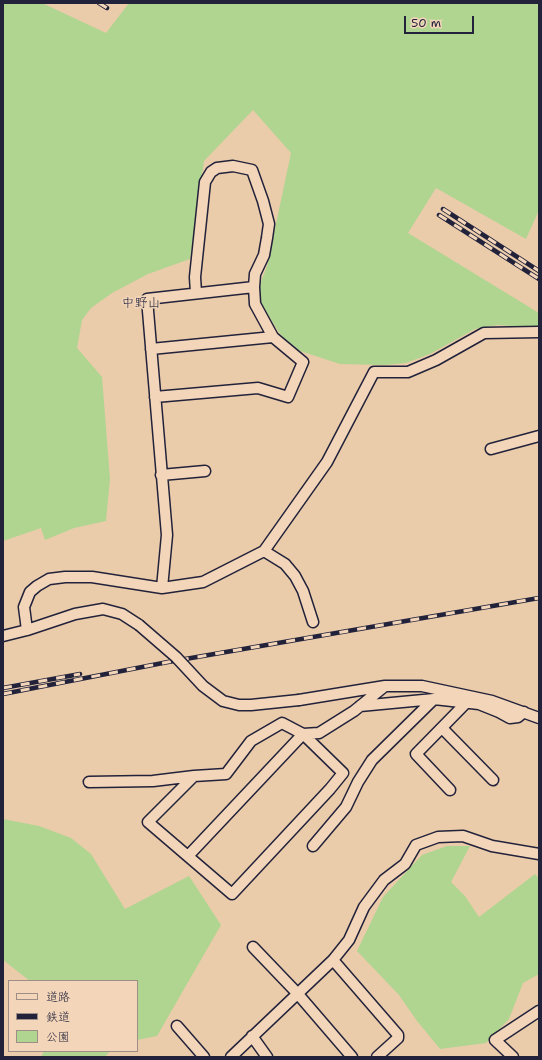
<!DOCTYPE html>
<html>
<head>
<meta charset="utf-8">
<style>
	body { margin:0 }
	#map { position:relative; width:542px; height:1060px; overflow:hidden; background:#eacbaa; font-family:"Shantell Sans","Klee One",sans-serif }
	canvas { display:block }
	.frame { position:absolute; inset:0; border:4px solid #22223b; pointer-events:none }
	.legend { position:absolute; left:8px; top:980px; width:130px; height:72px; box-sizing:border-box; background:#f3d6b9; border:1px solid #9f8e87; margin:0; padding:5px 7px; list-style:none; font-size:12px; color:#22223b }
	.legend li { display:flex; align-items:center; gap:8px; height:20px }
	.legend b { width:20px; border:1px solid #9f8e87 }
	.scale { position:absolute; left:404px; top:16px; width:70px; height:18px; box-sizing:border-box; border:2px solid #22223b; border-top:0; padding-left:5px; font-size:12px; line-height:14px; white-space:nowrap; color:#22223b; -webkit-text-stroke:3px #f3d6b9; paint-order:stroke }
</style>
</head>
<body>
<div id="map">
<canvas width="542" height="1060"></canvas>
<div class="frame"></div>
<ul class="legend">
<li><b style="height:5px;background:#f3d6b9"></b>道路</li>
<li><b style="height:5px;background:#22223b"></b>鉄道</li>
<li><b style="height:11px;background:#b0d591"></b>公園</li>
</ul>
<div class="scale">50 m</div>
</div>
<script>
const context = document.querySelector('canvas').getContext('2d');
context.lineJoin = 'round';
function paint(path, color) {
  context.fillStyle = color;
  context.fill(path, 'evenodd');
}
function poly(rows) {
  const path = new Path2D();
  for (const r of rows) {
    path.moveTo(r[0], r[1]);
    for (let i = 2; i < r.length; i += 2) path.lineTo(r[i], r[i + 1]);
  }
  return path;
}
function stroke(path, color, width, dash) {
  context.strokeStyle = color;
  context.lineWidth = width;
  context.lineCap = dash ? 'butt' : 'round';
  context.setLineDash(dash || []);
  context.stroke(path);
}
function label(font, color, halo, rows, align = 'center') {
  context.font = font + ' "Shantell Sans","Klee One",sans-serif';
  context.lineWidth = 3;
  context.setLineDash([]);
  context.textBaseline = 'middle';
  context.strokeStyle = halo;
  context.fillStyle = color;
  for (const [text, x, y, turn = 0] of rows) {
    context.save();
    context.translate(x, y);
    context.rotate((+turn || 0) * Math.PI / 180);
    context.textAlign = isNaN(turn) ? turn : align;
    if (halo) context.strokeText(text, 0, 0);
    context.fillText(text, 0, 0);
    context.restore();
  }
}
paint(poly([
	[3,3,42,3,106,33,129,3,539,3,539,210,526,239,436,188,408,233,539,313,539,328,498,325,475,329,430,354,406,363,385,365,340,364,291,348,278,331,256,295,267,266,291,153,253,110,204,161,190,259,148,274,112,293,91,308,82,320,77,348,102,377,110,479,106,521,74,528,45,540,41,528,3,541],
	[3,819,39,826,71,838,91,854,125,909,189,876,221,925,157,1036,137,1040,137,981,30,981,3,960],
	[447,846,470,846,451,882,465,896,479,917,535,874,539,878,539,974,523,983,509,1019,486,1043,440,1049,417,1021,399,995,357,951,383,897,422,855],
	[44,1051,110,1051,105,1057,41,1057]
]), '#b0d591');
const minor = poly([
	[151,349,273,337],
	[155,397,258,388,288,397,303,362,273,337,255,304,254,287,255,274,264,255,267,238,269,224,263,201,252,170,233,166,217,168,211,172,205,182,195,277,196,293],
	[491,449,539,436],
	[161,475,205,471],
	[264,551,285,564,295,576,303,591,313,622],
	[162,588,167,535,147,299,254,287],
	[27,630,24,607,30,592,37,586,49,579,65,577,92,577,162,588,203,582,264,551,327,462,374,372,408,372,436,360,484,333,539,332],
	[3,636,27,630,75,614,103,609,122,614,139,625],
	[299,700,385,686,422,686,492,701,539,718],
	[360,706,434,699,479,704,499,712,510,718,518,717,524,712],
	[442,728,493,780],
	[89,782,153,781,194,776,226,774,251,741,282,723,303,734,343,773,330,789,232,894,148,822,194,776],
	[450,790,416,754,466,703],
	[313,846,346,807,358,782,372,760,434,699],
	[188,856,303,734,319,733,354,711,385,686],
	[253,947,297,993,352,1057],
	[333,960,398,1035,398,1038,377,1057],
	[177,1026,204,1057],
	[252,1036,267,1057],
	[231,1057,333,960,349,940,364,907,384,880,405,864,416,845,438,837,463,836,492,846,539,854],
	[513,1057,495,1040,539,1011]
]);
stroke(minor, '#22223b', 13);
stroke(minor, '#f3d6b9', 10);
const rail = poly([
	[99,3,107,8],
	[443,209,539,271],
	[439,215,539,279],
	[3,688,80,674],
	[3,694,168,662,539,598]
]);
stroke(rail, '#22223b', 4.5);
stroke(rail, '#f3d6b9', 3, [9]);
const minorBridge = poly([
	[139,625,176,657,203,686,223,701,239,705,251,705,299,700]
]);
stroke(minorBridge, '#22223b', 13, []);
stroke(minorBridge, '#f3d6b9', 10);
label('13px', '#22223b', '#f3d6b9', [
	["中野山",141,304]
]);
</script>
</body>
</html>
